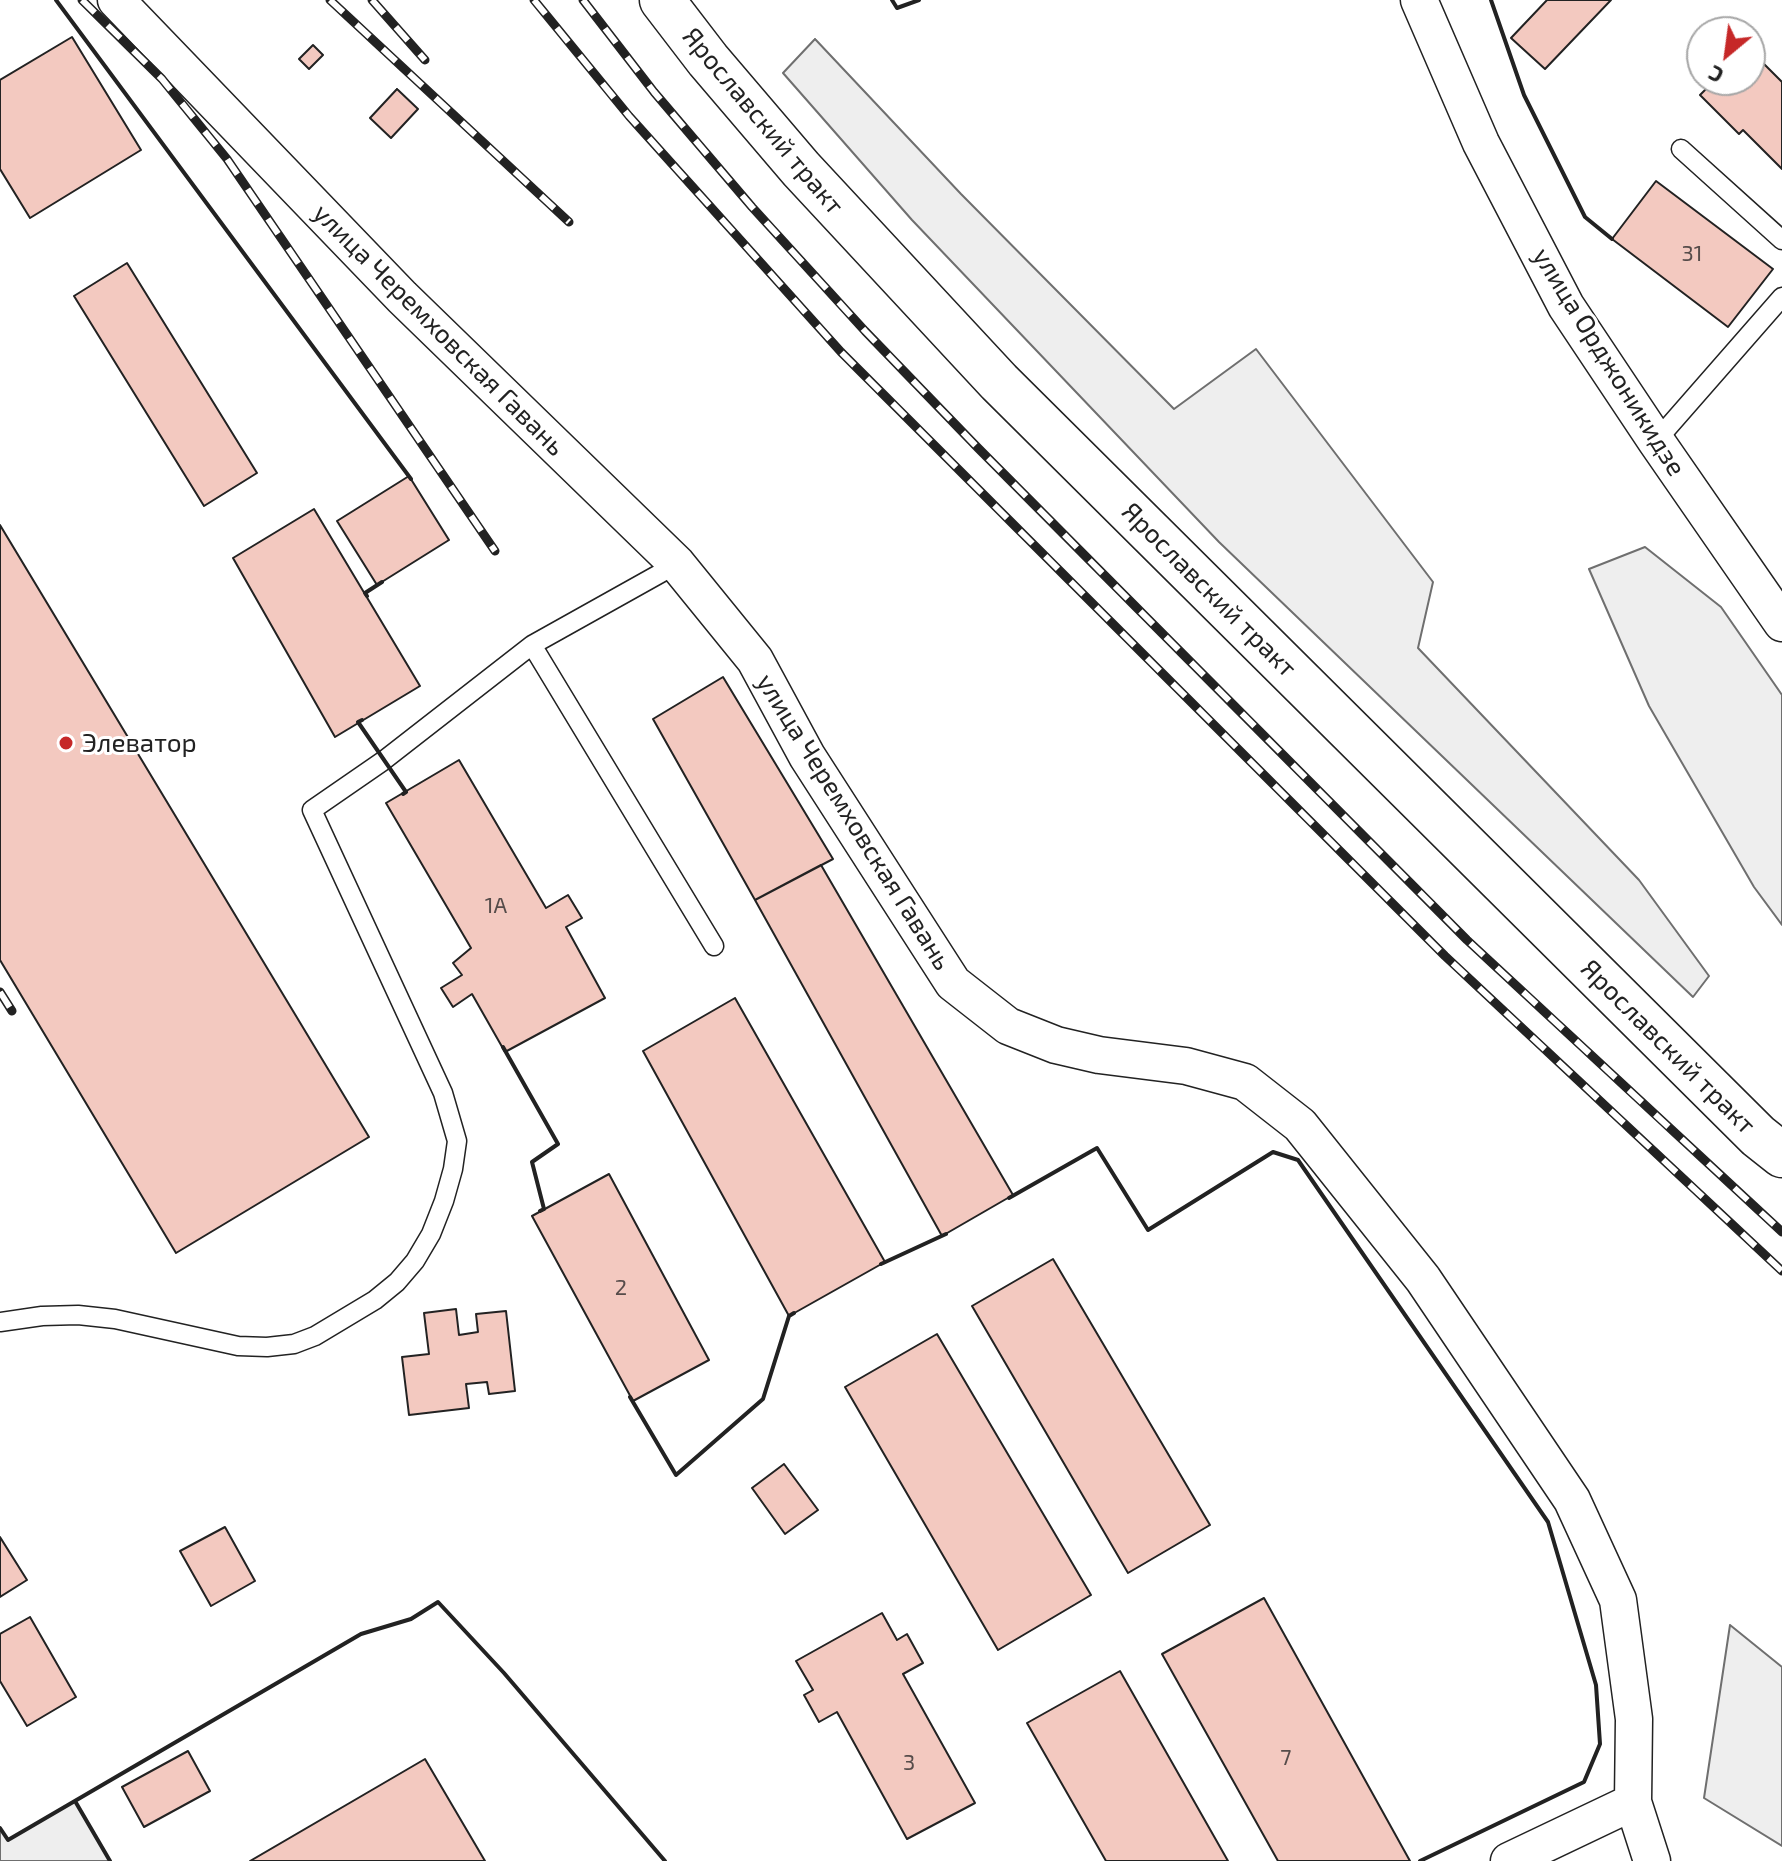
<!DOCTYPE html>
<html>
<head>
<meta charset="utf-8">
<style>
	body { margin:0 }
	#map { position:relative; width:1782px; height:1861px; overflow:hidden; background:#fff; font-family:"Exo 2",sans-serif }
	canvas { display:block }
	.north { position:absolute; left:1686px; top:16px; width:80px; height:80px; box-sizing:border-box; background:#fff; border:2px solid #a7a7a7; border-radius:50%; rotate:209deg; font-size:22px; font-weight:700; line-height:32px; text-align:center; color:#222 }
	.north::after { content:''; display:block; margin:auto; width:28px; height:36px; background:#c62828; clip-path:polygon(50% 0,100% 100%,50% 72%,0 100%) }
</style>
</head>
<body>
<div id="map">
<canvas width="1782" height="1861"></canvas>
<div class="north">С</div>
</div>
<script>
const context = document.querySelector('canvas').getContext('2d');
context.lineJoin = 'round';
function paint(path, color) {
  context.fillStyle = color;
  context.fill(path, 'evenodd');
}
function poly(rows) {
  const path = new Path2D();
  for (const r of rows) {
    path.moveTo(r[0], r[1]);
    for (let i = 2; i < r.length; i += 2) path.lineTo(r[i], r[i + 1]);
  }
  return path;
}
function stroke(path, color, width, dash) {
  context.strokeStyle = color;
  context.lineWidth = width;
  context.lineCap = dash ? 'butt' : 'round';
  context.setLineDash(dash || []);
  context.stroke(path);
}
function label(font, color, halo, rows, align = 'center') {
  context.font = font + ' "Exo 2",sans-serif';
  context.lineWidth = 6;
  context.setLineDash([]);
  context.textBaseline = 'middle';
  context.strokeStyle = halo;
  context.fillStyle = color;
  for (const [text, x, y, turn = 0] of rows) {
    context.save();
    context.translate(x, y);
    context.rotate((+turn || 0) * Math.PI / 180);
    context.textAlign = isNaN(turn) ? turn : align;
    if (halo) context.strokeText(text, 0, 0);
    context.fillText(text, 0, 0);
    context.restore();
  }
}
const green = poly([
	[815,39,961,194,1174,409,1256,349,1433,582,1418,648,1639,880,1709,976,1693,997,1219,542,912,220,783,73,815,39],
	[1645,547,1721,607,1782,695,1782,925,1754,887,1649,706,1589,569,1645,547],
	[1730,1625,1782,1667,1782,1846,1704,1798,1730,1625],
	[75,1801,110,1861,0,1861,0,1828,8,1840,75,1801]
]);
paint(green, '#eee');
stroke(green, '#6f6f6f', 2);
const building = poly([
	[1547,0,1611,0,1545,69,1511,38,1547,0],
	[72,37,141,150,30,218,0,169,0,80,72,37],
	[313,45,323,55,309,69,299,59,313,45],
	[1750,50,1782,82,1782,169,1743,130,1739,134,1700,95,1715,80,1750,80,1750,50],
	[397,89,418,109,391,138,370,118,397,89],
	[1656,181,1773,269,1728,327,1612,239,1656,181],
	[127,263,257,473,204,506,74,296,127,263],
	[409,476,449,540,377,585,337,521,409,476],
	[314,509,420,686,335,737,233,558,314,509],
	[0,525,369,1137,176,1253,0,960,0,525],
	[723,677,833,859,755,900,653,719,723,677],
	[459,760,546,908,568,895,582,918,566,927,605,998,505,1052,472,994,453,1007,441,988,462,975,453,963,471,948,386,803,459,760],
	[821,865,1013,1195,942,1236,755,900,821,865],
	[735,998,885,1262,789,1316,643,1051,735,998],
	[609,1174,709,1360,633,1401,532,1216,609,1174],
	[1053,1259,1210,1525,1128,1573,972,1306,1053,1259],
	[456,1309,459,1335,478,1332,476,1314,506,1311,515,1391,489,1394,487,1382,466,1384,469,1408,409,1415,402,1357,429,1354,424,1313,456,1309],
	[937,1334,1091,1595,998,1650,845,1387,937,1334],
	[784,1464,818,1510,785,1534,752,1488,784,1464],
	[225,1527,255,1581,211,1606,180,1551,225,1527],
	[0,1537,27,1580,0,1597,0,1537],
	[1264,1598,1410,1861,1278,1861,1162,1654,1264,1598],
	[882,1613,897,1640,907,1634,923,1663,903,1674,975,1803,907,1839,837,1712,819,1722,804,1695,813,1690,796,1661,882,1613],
	[30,1617,76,1697,27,1726,0,1681,0,1634,30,1617],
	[1120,1671,1228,1861,1106,1861,1027,1723,1120,1671],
	[188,1751,210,1791,144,1827,122,1787,188,1751],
	[425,1759,485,1861,250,1861,425,1759]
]);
paint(building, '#f3c9c0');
stroke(building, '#222', 2);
const lane = poly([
	[1681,149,1782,240],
	[1656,441,1782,297],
	[677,564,532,645,714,946],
	[0,1322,42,1316,78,1315,115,1319,238,1346,267,1347,294,1344,315,1336,375,1300,397,1282,415,1261,431,1234,444,1201,453,1169,457,1141,443,1093,312,810,383,761,532,645]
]);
const street = poly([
	[116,0,402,297,677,564,755,660,807,756,953,983,1008,1026,1056,1045,1099,1055,1186,1066,1245,1082,1300,1125,1423,1279,1572,1500,1618,1600,1634,1719,1633,1802,1652,1861],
	[1419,0,1481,143,1566,306,1656,441,1782,623],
	[1509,1861,1633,1802]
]);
const secondary = poly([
	[662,0,708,60,801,169,999,382,1758,1136,1782,1155]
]);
stroke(lane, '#222', 21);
stroke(street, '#222', 39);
stroke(secondary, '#222', 47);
stroke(lane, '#fff', 18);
stroke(street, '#fff', 36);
stroke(secondary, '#fff', 44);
const rail = poly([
	[82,0,162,79,227,159,495,551],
	[330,0,569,222],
	[372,0,425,60],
	[534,0,629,116,841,352,1445,956,1782,1271],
	[583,0,654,92,752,207,865,331,978,448,1467,940,1782,1232],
	[0,992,12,1011]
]);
stroke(rail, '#222', 9);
stroke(rail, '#fff', 6, [18]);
stroke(poly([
	[56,0,411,479],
	[892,0,897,8,919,0],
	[1491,0,1524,95,1585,217,1612,239],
	[367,596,365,593,382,582],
	[362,720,358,722,406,792,403,794],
	[503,1047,558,1144,532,1162,544,1209,540,1211],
	[1009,1198,1097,1148,1148,1230,1273,1152,1298,1160,1548,1522,1596,1685,1600,1744,1584,1782,1420,1861],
	[881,1264,946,1234],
	[630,1397,676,1475,763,1399,789,1316,794,1313],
	[75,1801,110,1861],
	[0,1828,8,1840,361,1634,411,1619,438,1602,504,1673,665,1861]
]), '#222', 4);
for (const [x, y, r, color] of [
	[66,743,8,"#c62828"]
]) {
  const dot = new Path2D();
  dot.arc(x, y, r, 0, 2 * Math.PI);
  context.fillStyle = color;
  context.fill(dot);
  stroke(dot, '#fff', 3);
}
label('22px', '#564c4a', null, [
	["31",1692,254],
	["1А",496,906],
	["2",621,1288],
	["7",1286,1758],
	["3",909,1763]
]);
label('26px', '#222', '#fff', [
	["Ярославский тракт",763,121,50],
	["улица Черемховская Гавань",439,330,45],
	["улица Орджоникидзе",1609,362,58],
	["Ярославский тракт",1209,590,45],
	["улица Черемховская Гавань",854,822,58],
	["Ярославский тракт",1668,1047,45]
]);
label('26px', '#222', '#fff', [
	["Элеватор",82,743]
], 'left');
</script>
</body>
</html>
